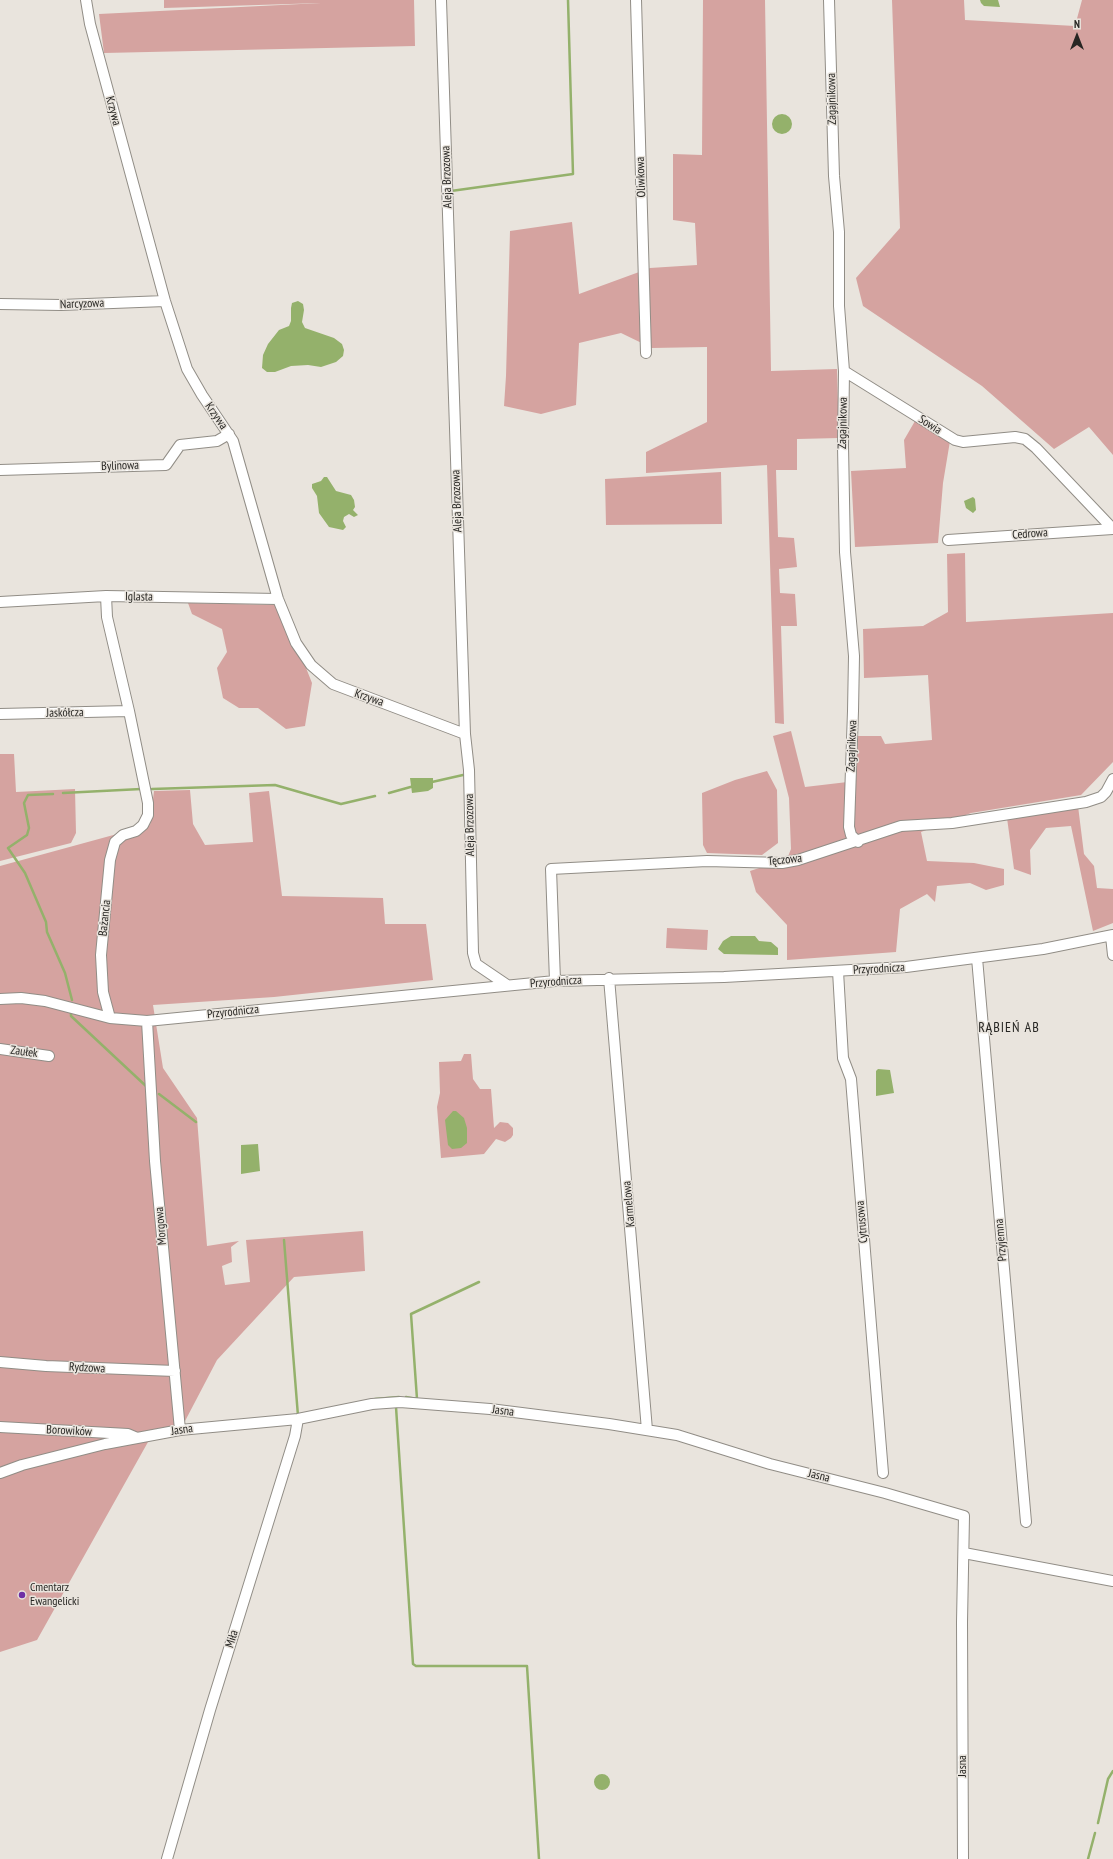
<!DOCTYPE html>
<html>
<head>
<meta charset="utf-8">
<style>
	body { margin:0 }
	#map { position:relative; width:1113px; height:1859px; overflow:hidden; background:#e9e4dd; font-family:"PT Sans Narrow",sans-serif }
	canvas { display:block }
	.north { position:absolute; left:1057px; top:16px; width:40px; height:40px; -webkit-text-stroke:3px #e9e4dd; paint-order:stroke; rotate:0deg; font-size:11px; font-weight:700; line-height:16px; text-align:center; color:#272623 }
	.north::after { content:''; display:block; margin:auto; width:14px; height:18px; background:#272623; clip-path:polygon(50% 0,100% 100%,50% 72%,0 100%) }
</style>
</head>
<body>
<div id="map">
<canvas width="1113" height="1859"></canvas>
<div class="north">N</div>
</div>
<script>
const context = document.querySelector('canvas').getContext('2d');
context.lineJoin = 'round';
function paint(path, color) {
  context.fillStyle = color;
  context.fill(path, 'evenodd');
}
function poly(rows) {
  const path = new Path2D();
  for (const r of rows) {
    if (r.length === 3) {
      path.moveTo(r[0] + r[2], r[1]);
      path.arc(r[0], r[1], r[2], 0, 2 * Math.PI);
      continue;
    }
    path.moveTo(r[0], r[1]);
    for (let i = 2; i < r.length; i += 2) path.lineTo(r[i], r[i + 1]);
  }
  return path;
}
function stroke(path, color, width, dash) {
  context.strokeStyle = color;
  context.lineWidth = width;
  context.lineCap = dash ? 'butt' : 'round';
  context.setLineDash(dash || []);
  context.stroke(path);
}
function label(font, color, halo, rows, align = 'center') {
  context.font = font + ' "PT Sans Narrow",sans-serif';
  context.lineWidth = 3;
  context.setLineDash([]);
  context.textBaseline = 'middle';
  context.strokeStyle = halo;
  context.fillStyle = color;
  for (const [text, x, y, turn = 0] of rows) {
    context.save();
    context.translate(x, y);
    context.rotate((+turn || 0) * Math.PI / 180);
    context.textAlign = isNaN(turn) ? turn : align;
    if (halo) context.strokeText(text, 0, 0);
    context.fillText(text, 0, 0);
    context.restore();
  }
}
paint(poly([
	[164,0,414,0,415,46,104,53,99,14,321,3,164,8],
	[703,0,765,0,771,371,837,369,839,438,797,439,797,470,776,470,778,537,794,538,797,567,779,569,780,593,795,594,797,626,781,626,784,724,775,723,767,465,646,473,646,452,707,422,707,347,652,348,621,333,579,343,576,405,541,414,504,406,506,376,510,231,572,222,579,294,650,268,697,265,695,223,673,220,673,154,702,155],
	[892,0,964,0,965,20,1075,26,1082,0,1113,0,1113,455,1089,427,1054,449,982,386,863,306,856,278,900,228],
	[915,421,950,441,943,483,938,543,855,547,851,471,906,468,904,440],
	[721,472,722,524,606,525,605,479],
	[965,553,966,622,1113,613,1113,762,1081,795,971,813,921,832,927,861,974,863,1004,869,1004,885,986,890,970,883,937,886,935,902,927,894,900,909,896,952,787,960,787,925,756,892,750,871,787,859,791,849,789,798,773,736,791,731,805,787,856,781,858,736,881,736,885,744,932,740,928,675,864,678,863,629,923,626,948,612,947,554],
	[188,603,281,605,312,683,305,726,286,729,258,708,239,708,223,698,217,668,227,652,222,629,192,614],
	[0,754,14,754,16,792,75,789,76,833,71,843,0,861],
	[767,771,777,790,778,843,762,855,707,853,703,845,702,793,735,780],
	[190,790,193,824,205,845,253,842,249,793,269,791,282,896,383,898,385,924,426,924,433,980,274,997,153,1005,163,1068,197,1118,207,1246,239,1241,231,1247,232,1262,222,1266,225,1285,250,1282,246,1240,363,1231,365,1271,294,1277,217,1360,184,1423,148,1442,37,1640,0,1652,0,866,150,825,154,791],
	[1078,806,1084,854,1094,866,1097,888,1113,889,1113,923,1093,931,1071,826,1046,828,1030,850,1031,875,1014,869,1007,818],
	[667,928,708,930,707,950,666,948],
	[464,1054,471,1054,473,1079,480,1089,491,1089,494,1128,500,1122,508,1123,513,1128,513,1135,511,1138,505,1142,496,1139,484,1154,441,1158,437,1107,440,1093,439,1062,461,1061]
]), '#d5a3a0');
paint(poly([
	[980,0,998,0,1000,7,984,6,981,3],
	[782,124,10],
	[298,301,303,304,304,310,302,322,305,328,334,338,342,344,344,350,343,356,336,362,321,367,308,365,291,366,275,372,267,372,262,368,263,355,268,344,279,330,289,326,291,321,291,308,292,303],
	[324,477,327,477,336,491,351,495,354,500,355,507,353,510,358,515,354,517,349,514,344,517,343,521,346,527,343,530,329,527,319,513,317,496,312,488,312,484,321,481],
	[973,497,975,499,976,510,973,513,966,508,964,501],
	[410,778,433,778,433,788,428,791,412,793],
	[731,936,755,936,759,941,771,942,778,948,778,955,724,954,718,949,723,941],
	[878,1069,890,1070,894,1093,876,1096,876,1071],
	[453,1111,456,1111,464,1118,467,1128,467,1143,461,1148,452,1149,448,1145,445,1120],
	[258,1144,260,1171,241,1174,241,1145],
	[602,1782,8]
]), '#94b16b');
stroke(poly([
	[451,191,573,174,568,0],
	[432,782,463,775],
	[152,789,275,785,341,804,375,796],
	[63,793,141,789],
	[389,793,414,786],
	[53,794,28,795,24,803,29,828,27,835,8,848,25,873,46,922,47,932,65,973,72,1000],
	[71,1012,71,1016,147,1087],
	[159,1094,196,1122],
	[284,1240,298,1416],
	[406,1397,417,1399,411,1314,479,1282],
	[375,1399,399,1397],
	[396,1407,413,1664,416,1666,527,1666,539,1859],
	[1098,1823,1108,1779,1113,1771],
	[1088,1859,1095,1833]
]), '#94b16b', 2.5);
const street = poly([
	[86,0,90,24,165,301,187,369,202,395,233,441,278,599,296,643,311,665,333,684,465,734],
	[441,0,465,734,469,770,473,953,476,964,507,985],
	[636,0,646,353],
	[829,0,834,176,839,232,839,306,844,371,843,446,845,552,854,656,853,711,849,827,851,835,858,842],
	[0,304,61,305,165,301],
	[844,371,955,440,963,442,1015,437,1025,439,1036,448,1113,529],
	[0,470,166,465,180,445,217,441,229,434],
	[948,540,1113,529],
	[106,596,107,617,129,711,148,803,148,815,143,825,136,831,123,835,115,842,110,860,101,955,103,992,110,1018],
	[0,602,106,596,278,599],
	[0,714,129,711],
	[1111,936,1113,955],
	[977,958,1026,1522],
	[838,971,843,1058,851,1079,883,1473],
	[609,978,647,1430],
	[555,981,551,869,707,861,782,863,798,860,901,826,952,823,1086,802,1101,797,1106,792,1113,779],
	[0,999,21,998,45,1001,110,1018,147,1021,555,981,724,977,906,967,1043,949,1113,935],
	[147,1021,155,1161,180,1430],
	[0,1049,49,1056],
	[0,1362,46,1366,175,1371],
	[0,1427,128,1434,135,1437],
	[0,1473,22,1465,105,1444,180,1430,298,1419,372,1404,400,1402,490,1409,609,1424,677,1435,770,1464,885,1493,964,1516,962,1622,963,1859],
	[964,1553,1113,1581],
	[167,1859,210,1710,295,1436,298,1419]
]);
stroke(street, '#918d86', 12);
stroke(street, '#fff', 10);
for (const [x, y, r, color] of [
	[22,1595,4,"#6f30a5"]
]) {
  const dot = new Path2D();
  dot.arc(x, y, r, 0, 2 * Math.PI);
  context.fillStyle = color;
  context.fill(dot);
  stroke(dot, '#e9e4dd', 1.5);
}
label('12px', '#272623', '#e9e4dd', [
	["Zagajnikowa",832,99,-91],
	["Krzywa",113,111,75],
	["Aleja Brzozowa",447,177,-92],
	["Oliwkowa",641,177,-92],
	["Narcyzowa",82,304,-2],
	["Krzywa",216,416,55],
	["Zagajnikowa",843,423,-89],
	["Sowia",930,425,32],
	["Bylinowa",120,466,-2],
	["Aleja Brzozowa",457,501,-92],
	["Cedrowa",1030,534,-4],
	["Iglasta",139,597,1],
	["Krzywa",369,698,19],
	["Jaskółcza",65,713,-1],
	["Zagajnikowa",852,746,-88],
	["Aleja Brzozowa",470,825,-91],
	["Tęczowa",785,860,-6],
	["Bażancia",105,918,-84],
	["Przyrodnicza",879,969,-3],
	["Przyrodnicza",556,982,-4],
	["Przyrodnicza",233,1012,-6],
	["Zaułek",24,1052,7],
	["Karmelowa",629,1204,-95],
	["Cytrusowa",862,1222,-95],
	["Morgowa",161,1226,-95],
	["Przyjemna",1001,1240,-95],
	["Rydzowa",87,1368,3],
	["Jasna",503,1411,7],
	["Jasna",182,1430,-8],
	["Borowików",69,1431,3],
	["Jasna",819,1476,14],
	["Miła",232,1639,-73],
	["Jasna",963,1766,-90]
]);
label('12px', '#272623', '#e9e4dd', [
	["Cmentarz",30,1588],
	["Ewangelicki",30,1602]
], 'left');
context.letterSpacing = '1px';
label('14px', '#272623', '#e9e4dd', [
	["RĄBIEŃ AB",1009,1028]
]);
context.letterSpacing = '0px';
</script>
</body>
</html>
